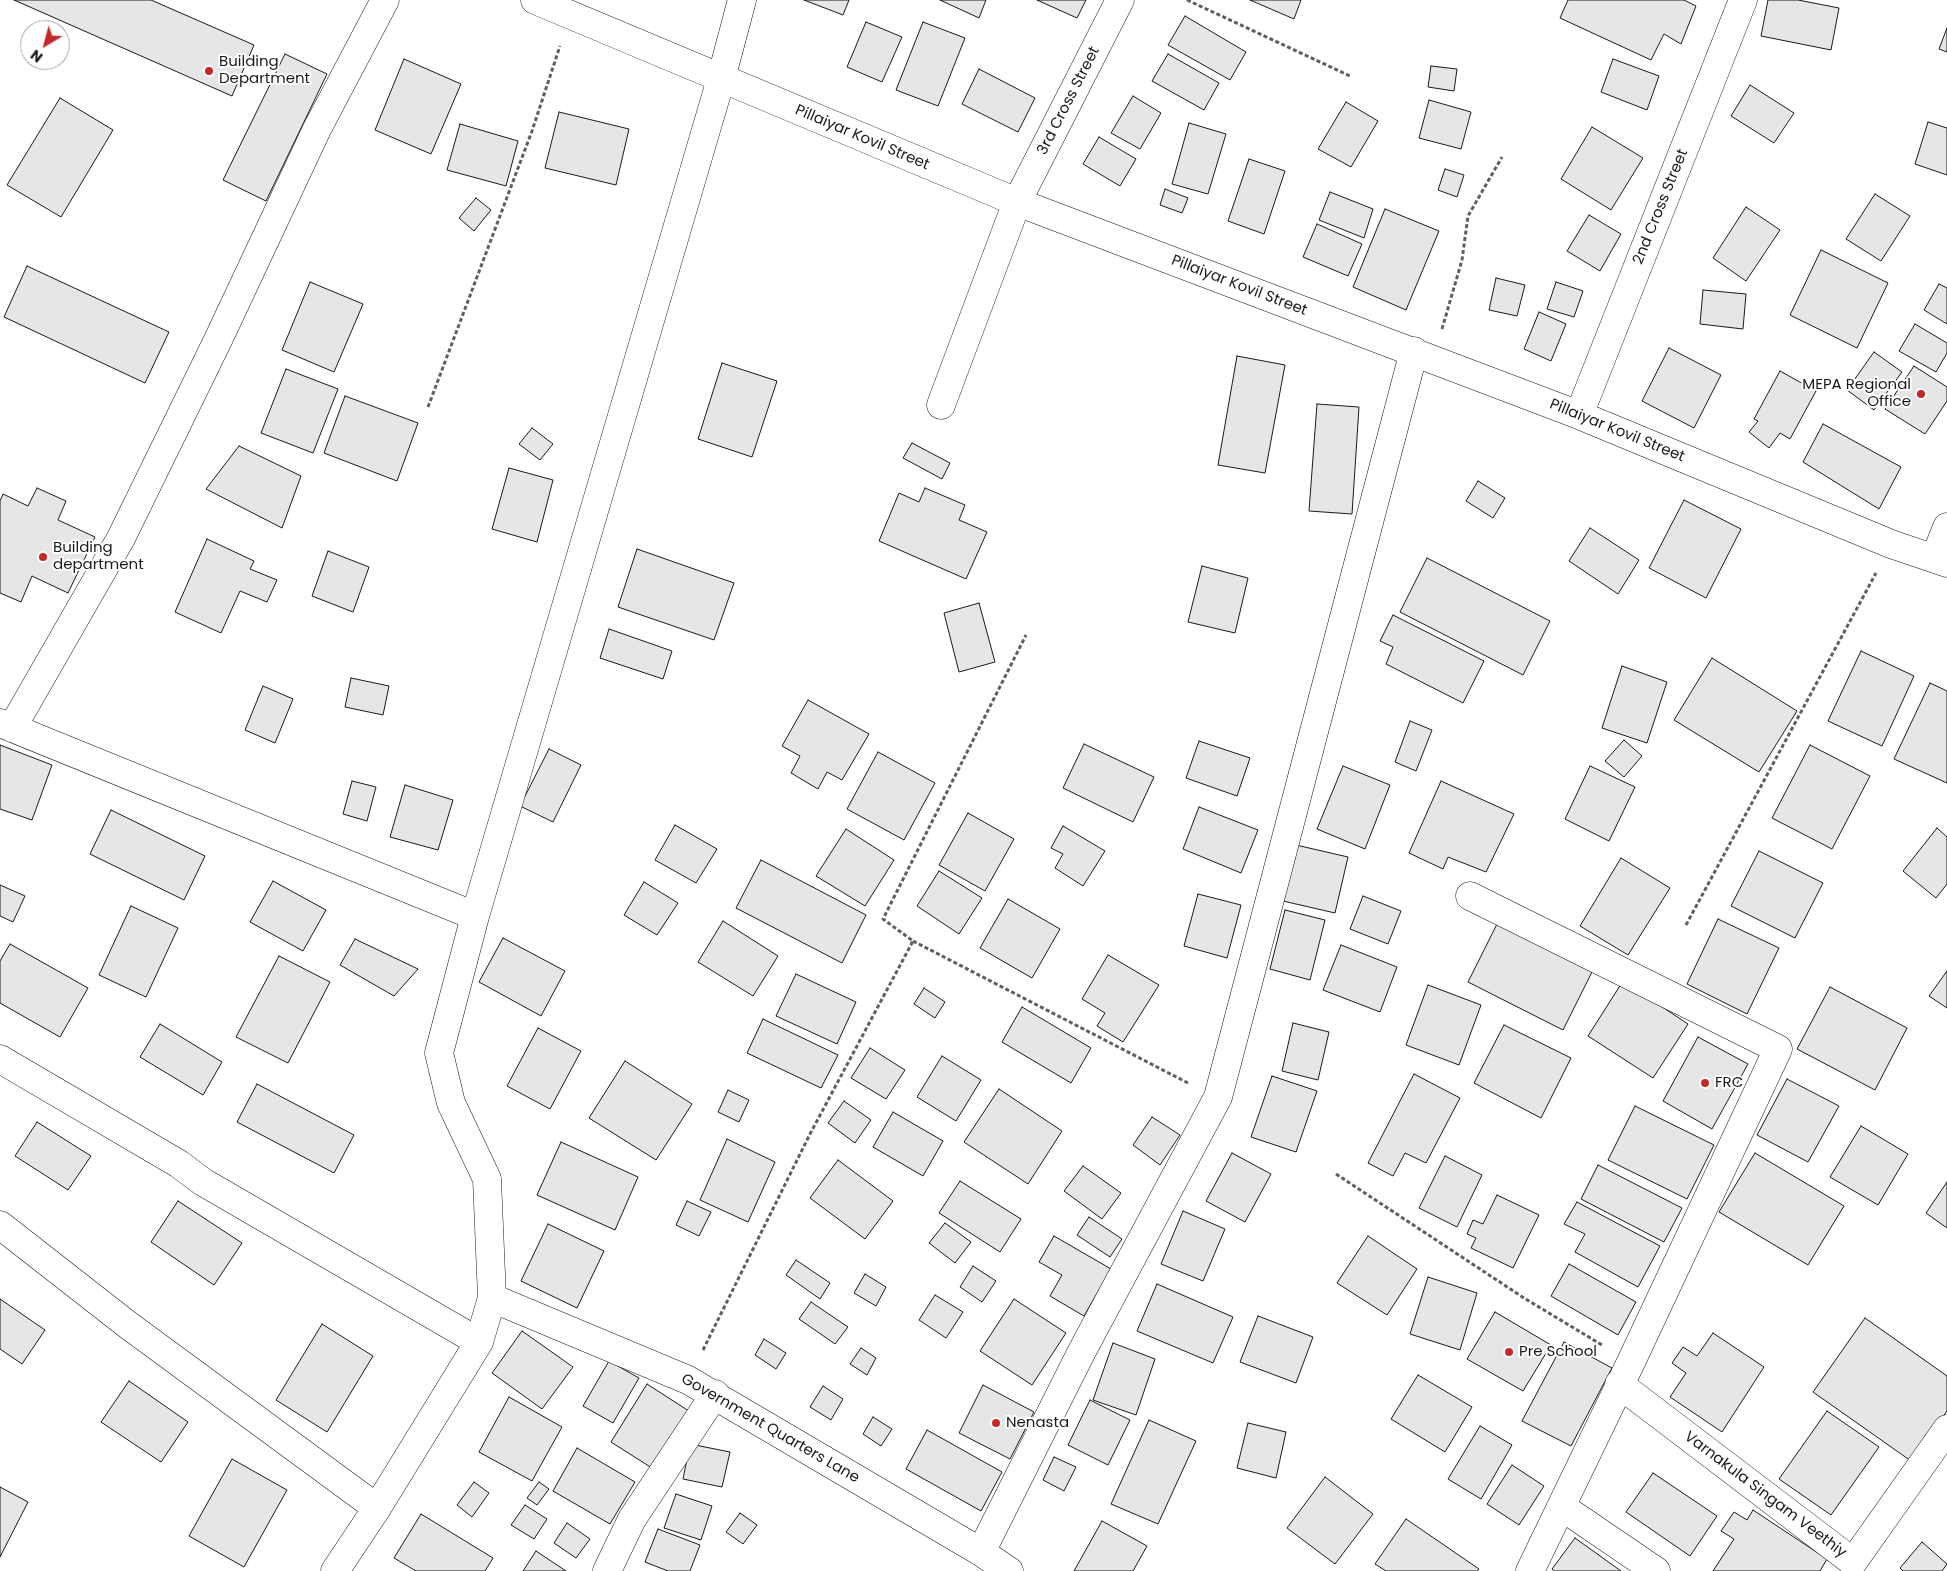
<!DOCTYPE html>
<html>
<head>
<meta charset="utf-8">
<style>
	body { margin:0 }
	#map { position:relative; width:1947px; height:1571px; overflow:hidden; background:#fff; font-family:Poppins,sans-serif }
	canvas { display:block }
	.north { position:absolute; left:20px; top:20px; width:50px; height:50px; box-sizing:border-box; background:#fff; border:1px solid #a3a3a3; border-radius:50%; rotate:217deg; font-size:14px; font-weight:700; line-height:20px; text-align:center; color:#1a1a1a }
	.north::after { content:''; display:block; margin:auto; width:18px; height:22px; background:#c62828; clip-path:polygon(50% 0,100% 100%,50% 72%,0 100%) }
</style>
</head>
<body>
<div id="map">
<canvas width="1947" height="1571"></canvas>
<div class="north">N</div>
</div>
<script>
const context = document.querySelector('canvas').getContext('2d');
context.lineJoin = 'round';
function paint(path, color) {
  context.fillStyle = color;
  context.fill(path, 'evenodd');
}
function poly(rows) {
  const path = new Path2D();
  for (const r of rows) {
    path.moveTo(r[0], r[1]);
    for (let i = 2; i < r.length; i += 2) path.lineTo(r[i], r[i + 1]);
  }
  return path;
}
function stroke(path, color, width, dash) {
  context.strokeStyle = color;
  context.lineWidth = width;
  context.lineCap = dash ? 'butt' : 'round';
  context.setLineDash(dash || []);
  context.stroke(path);
}
function label(font, color, halo, rows, align = 'center') {
  context.font = font + ' Poppins,sans-serif';
  context.lineWidth = 4;
  context.setLineDash([]);
  context.textBaseline = 'middle';
  context.strokeStyle = halo;
  context.fillStyle = color;
  for (const [text, x, y, turn = 0] of rows) {
    context.save();
    context.translate(x, y);
    context.rotate((+turn || 0) * Math.PI / 180);
    context.textAlign = isNaN(turn) ? turn : align;
    if (halo) context.strokeText(text, 0, 0);
    context.fillText(text, 0, 0);
    context.restore();
  }
}
const building = poly([
	[14,0,151,0,254,45,232,96,14,0],
	[804,0,849,0,843,15,804,0],
	[940,0,986,0,979,18,940,0],
	[1037,0,1086,0,1077,18,1037,0],
	[1250,0,1301,0,1294,19,1250,0],
	[1568,0,1684,0,1696,6,1681,44,1664,34,1651,60,1560,18,1568,0],
	[1768,0,1798,0,1839,8,1831,50,1761,36,1768,0],
	[1185,16,1246,52,1230,80,1168,45,1185,16],
	[866,22,902,37,882,82,847,67,866,22],
	[923,22,965,38,938,106,896,90,923,22],
	[1947,28,1947,52,1939,49,1947,28],
	[285,54,327,74,266,201,223,180,285,54],
	[1168,54,1219,83,1204,110,1152,81,1168,54],
	[404,59,461,84,431,154,375,130,404,59],
	[1613,59,1659,76,1647,110,1601,92,1613,59],
	[1431,66,1457,69,1454,91,1428,87,1431,66],
	[979,69,1035,98,1018,132,962,104,979,69],
	[1750,85,1794,113,1774,143,1731,116,1750,85],
	[1133,96,1161,113,1140,149,1111,133,1133,96],
	[60,98,113,130,61,217,7,185,60,98],
	[1429,100,1471,112,1461,149,1419,138,1429,100],
	[1346,102,1378,121,1351,167,1318,149,1346,102],
	[559,112,629,129,616,185,545,168,559,112],
	[1928,122,1947,128,1947,175,1915,164,1928,122],
	[1189,123,1226,134,1208,194,1172,184,1189,123],
	[460,124,518,141,506,186,447,170,460,124],
	[1592,127,1643,158,1611,210,1561,179,1592,127],
	[1099,137,1136,159,1120,186,1083,164,1099,137],
	[1249,159,1285,171,1264,234,1228,221,1249,159],
	[1445,169,1464,175,1457,197,1438,190,1445,169],
	[1165,189,1188,198,1182,213,1160,205,1165,189],
	[1330,192,1373,209,1364,238,1319,220,1330,192],
	[1875,194,1910,216,1881,261,1846,239,1875,194],
	[476,198,491,210,474,231,459,218,476,198],
	[1746,207,1780,230,1746,281,1713,258,1746,207],
	[1385,209,1439,231,1406,310,1353,287,1385,209],
	[1589,215,1621,234,1600,271,1567,251,1589,215],
	[1317,224,1362,244,1348,276,1303,257,1317,224],
	[1821,250,1888,283,1857,348,1790,315,1821,250],
	[27,266,169,332,145,383,4,317,27,266],
	[1496,278,1525,285,1517,316,1489,310,1496,278],
	[310,282,363,304,334,372,282,350,310,282],
	[1556,282,1583,291,1574,317,1547,309,1556,282],
	[1939,284,1947,288,1947,324,1924,310,1939,284],
	[1703,290,1746,294,1743,329,1700,324,1703,290],
	[1539,312,1566,324,1551,361,1524,349,1539,312],
	[1915,324,1947,343,1947,353,1936,372,1899,351,1915,324],
	[1669,348,1721,375,1694,428,1642,401,1669,348],
	[1874,352,1902,372,1874,410,1847,390,1874,352],
	[1237,356,1285,365,1265,473,1218,465,1237,356],
	[722,363,777,381,752,457,698,439,722,363],
	[1914,366,1947,387,1947,401,1925,434,1885,409,1914,366],
	[286,369,338,389,313,453,261,433,286,369],
	[1780,371,1816,391,1790,439,1780,433,1769,448,1749,432,1758,421,1754,419,1780,371],
	[345,396,418,423,397,481,324,453,345,396],
	[1317,404,1359,407,1352,514,1309,511,1317,404],
	[1823,424,1901,467,1879,509,1803,462,1823,424],
	[532,428,553,444,540,460,519,444,532,428],
	[912,443,950,463,942,479,903,458,912,443],
	[239,446,301,476,282,528,206,489,239,446],
	[509,468,553,480,537,542,492,529,509,468],
	[1478,481,1505,498,1493,518,1466,501,1478,481],
	[37,488,66,501,58,520,95,537,68,593,32,576,21,602,0,593,0,501,3,494,28,506,37,488],
	[925,488,965,505,959,520,987,532,966,579,879,541,899,493,919,502,925,488],
	[1684,500,1741,529,1706,598,1649,568,1684,500],
	[1590,528,1639,560,1618,594,1569,561,1590,528],
	[207,539,254,561,250,569,277,580,267,602,240,591,221,633,175,612,207,539],
	[637,549,734,583,714,640,618,607,637,549],
	[328,551,369,567,353,612,312,596,328,551],
	[1427,558,1550,621,1523,675,1400,612,1427,558],
	[1202,566,1248,578,1235,633,1188,622,1202,566],
	[979,603,995,662,959,672,944,613,979,603],
	[1393,615,1484,661,1463,703,1386,664,1393,647,1380,641,1393,615],
	[609,629,672,651,663,679,600,658,609,629],
	[1861,651,1914,676,1882,746,1828,721,1861,651],
	[1712,658,1797,711,1759,772,1674,720,1712,658],
	[1622,666,1667,682,1647,743,1602,728,1622,666],
	[351,678,389,686,383,715,345,707,351,678],
	[1930,683,1947,691,1947,783,1894,759,1930,683],
	[263,686,293,699,275,743,245,730,263,686],
	[808,700,869,734,842,780,827,772,818,789,791,773,800,756,782,746,808,700],
	[1410,721,1432,730,1416,771,1395,762,1410,721],
	[1624,740,1642,756,1624,777,1605,761,1624,740],
	[1199,741,1250,758,1237,796,1186,778,1199,741],
	[1084,744,1154,777,1133,822,1063,788,1084,744],
	[0,745,52,765,32,820,0,809,0,745],
	[1810,745,1870,776,1832,849,1772,818,1810,745],
	[549,749,581,765,553,822,520,806,549,749],
	[878,752,935,783,904,840,847,809,878,752],
	[1343,766,1390,785,1365,849,1317,829,1343,766],
	[1590,766,1635,787,1609,841,1565,819,1590,766],
	[352,781,376,787,367,821,343,814,352,781],
	[1441,781,1514,814,1486,872,1448,857,1443,869,1409,853,1441,781],
	[405,785,453,800,438,850,390,837,405,785],
	[1199,807,1258,830,1241,873,1183,849,1199,807],
	[111,810,205,856,184,900,90,854,111,810],
	[968,813,1014,839,985,891,939,865,968,813],
	[675,825,717,849,696,883,655,860,675,825],
	[1063,826,1105,851,1083,886,1055,868,1063,854,1051,848,1063,826],
	[1937,828,1947,837,1947,884,1936,898,1903,871,1937,828],
	[846,829,894,860,865,906,816,876,846,829],
	[1296,845,1348,857,1335,913,1283,901,1296,845],
	[1759,851,1823,883,1795,938,1731,906,1759,851],
	[1621,858,1670,888,1628,955,1580,926,1621,858],
	[761,860,866,915,842,963,736,908,761,860],
	[939,871,982,898,959,934,917,906,939,871],
	[273,881,326,910,303,951,250,922,273,881],
	[644,882,678,903,657,935,624,915,644,882],
	[0,885,25,896,13,922,0,916,0,885],
	[1198,894,1241,905,1227,958,1184,946,1198,894],
	[1363,896,1401,911,1388,944,1350,929,1363,896],
	[1008,899,1060,929,1032,978,980,948,1008,899],
	[131,906,178,928,146,997,99,975,131,906],
	[1285,910,1325,920,1310,980,1270,969,1285,910],
	[1718,919,1779,948,1747,1014,1687,984,1718,919],
	[723,921,778,956,753,996,698,962,723,921],
	[1497,924,1592,972,1563,1030,1468,982,1497,924],
	[503,938,565,971,541,1016,479,982,503,938],
	[355,939,418,969,394,996,340,965,355,939],
	[10,944,88,988,60,1037,0,1003,0,961,10,944],
	[1341,945,1397,967,1380,1012,1323,990,1341,945],
	[1108,955,1159,985,1123,1042,1097,1026,1105,1013,1082,999,1108,955],
	[279,956,330,982,288,1063,236,1037,279,956],
	[1947,971,1947,1008,1929,996,1947,971],
	[796,974,856,1002,837,1044,776,1016,796,974],
	[1623,981,1688,1024,1653,1078,1588,1036,1623,981],
	[1428,985,1481,1005,1459,1065,1406,1045,1428,985],
	[1830,987,1907,1028,1875,1090,1797,1049,1830,987],
	[924,988,945,1002,935,1018,914,1004,924,988],
	[1022,1007,1091,1048,1071,1083,1002,1042,1022,1007],
	[763,1019,838,1055,821,1088,747,1053,763,1019],
	[1293,1023,1329,1032,1318,1080,1282,1071,1293,1023],
	[160,1024,222,1062,203,1095,140,1057,160,1024],
	[1504,1025,1571,1058,1541,1118,1474,1083,1504,1025],
	[538,1028,581,1051,550,1109,507,1086,538,1028],
	[1698,1037,1748,1064,1712,1129,1663,1101,1698,1037],
	[870,1048,905,1070,886,1099,851,1078,870,1048],
	[942,1056,981,1080,956,1121,917,1097,942,1056],
	[625,1061,692,1104,656,1160,589,1118,625,1061],
	[1414,1074,1460,1098,1426,1163,1405,1153,1393,1176,1368,1163,1414,1074],
	[1272,1076,1317,1091,1296,1152,1251,1137,1272,1076],
	[1787,1079,1839,1106,1808,1162,1757,1135,1787,1079],
	[257,1084,354,1135,334,1173,237,1122,257,1084],
	[999,1089,1062,1131,1028,1184,964,1142,999,1089],
	[728,1090,749,1100,739,1122,718,1112,728,1090],
	[844,1101,871,1120,855,1143,828,1123,844,1101],
	[1635,1106,1714,1145,1687,1199,1608,1160,1635,1106],
	[893,1112,943,1141,923,1176,873,1147,893,1112],
	[1152,1117,1180,1135,1160,1165,1133,1145,1152,1117],
	[37,1122,91,1156,68,1190,15,1156,37,1122],
	[1861,1126,1908,1154,1878,1205,1830,1177,1861,1126],
	[727,1139,775,1162,748,1222,700,1200,727,1139],
	[561,1142,638,1177,615,1230,537,1195,561,1142],
	[1232,1153,1271,1174,1245,1222,1206,1201,1232,1153],
	[1755,1153,1844,1206,1808,1265,1719,1212,1755,1153],
	[1445,1156,1482,1175,1457,1227,1419,1208,1445,1156],
	[838,1160,893,1201,865,1239,810,1198,838,1160],
	[1598,1165,1682,1208,1664,1242,1581,1199,1598,1165],
	[1083,1166,1121,1193,1102,1219,1064,1191,1083,1166],
	[960,1181,1021,1219,1000,1252,939,1213,960,1181],
	[1947,1182,1947,1228,1926,1213,1947,1182],
	[1497,1195,1539,1215,1513,1268,1471,1248,1476,1238,1467,1234,1473,1220,1483,1224,1497,1195],
	[178,1201,242,1243,214,1285,151,1242,178,1201],
	[687,1201,711,1212,699,1236,676,1225,687,1201],
	[1577,1202,1660,1246,1638,1287,1575,1252,1585,1234,1564,1224,1577,1202],
	[1183,1211,1225,1229,1203,1281,1161,1264,1183,1211],
	[1089,1217,1122,1239,1110,1257,1077,1235,1089,1217],
	[945,1223,971,1242,955,1263,929,1243,945,1223],
	[548,1224,604,1251,577,1308,521,1281,548,1224],
	[1054,1236,1111,1269,1084,1316,1050,1296,1062,1275,1039,1262,1054,1236],
	[1368,1236,1417,1269,1387,1315,1337,1283,1368,1236],
	[796,1260,830,1283,820,1299,786,1275,796,1260],
	[1569,1264,1636,1302,1618,1335,1551,1296,1569,1264],
	[973,1266,996,1281,982,1302,960,1287,973,1266],
	[865,1274,886,1287,876,1306,854,1293,865,1274],
	[1428,1277,1477,1293,1460,1350,1410,1334,1428,1277],
	[1157,1284,1233,1317,1213,1363,1137,1331,1157,1284],
	[935,1295,963,1312,946,1338,919,1320,935,1295],
	[0,1299,45,1330,22,1364,0,1349,0,1299],
	[1014,1299,1066,1333,1032,1385,980,1351,1014,1299],
	[811,1302,848,1327,835,1344,799,1319,811,1302],
	[1495,1312,1551,1345,1523,1391,1467,1359,1495,1312],
	[1258,1316,1313,1337,1296,1383,1240,1362,1258,1316],
	[1865,1318,1947,1376,1947,1411,1911,1461,1813,1392,1865,1318],
	[322,1324,373,1356,327,1432,276,1400,322,1324],
	[522,1331,573,1367,542,1409,492,1373,522,1331],
	[1713,1333,1764,1367,1722,1432,1670,1397,1686,1373,1672,1363,1683,1347,1697,1356,1713,1333],
	[764,1339,786,1353,776,1369,755,1355,764,1339],
	[1564,1342,1612,1368,1571,1446,1522,1421,1564,1342],
	[1113,1343,1155,1359,1136,1415,1093,1400,1113,1343],
	[861,1348,876,1358,867,1375,850,1364,861,1348],
	[609,1361,639,1378,613,1423,583,1406,609,1361],
	[1418,1375,1472,1407,1445,1452,1391,1419,1418,1375],
	[129,1381,188,1422,161,1462,101,1422,129,1381],
	[647,1384,692,1413,655,1470,611,1442,647,1384],
	[983,1385,1034,1412,1010,1459,959,1433,983,1385],
	[823,1386,843,1399,831,1420,810,1407,823,1386],
	[509,1397,562,1427,532,1481,479,1452,509,1397],
	[1090,1400,1130,1420,1108,1465,1068,1445,1090,1400],
	[1827,1411,1879,1447,1831,1515,1779,1479,1827,1411],
	[873,1417,892,1429,881,1446,863,1434,873,1417],
	[1149,1420,1196,1441,1158,1524,1111,1504,1149,1420],
	[1248,1423,1286,1432,1276,1478,1237,1468,1248,1423],
	[1480,1426,1512,1445,1481,1499,1448,1479,1480,1426],
	[927,1430,1002,1472,981,1511,906,1469,927,1430],
	[690,1444,730,1452,722,1487,683,1479,690,1444],
	[577,1448,635,1482,610,1524,553,1491,577,1448],
	[1054,1457,1076,1467,1064,1491,1043,1480,1054,1457],
	[232,1459,287,1490,244,1567,189,1536,232,1459],
	[1512,1465,1544,1486,1519,1525,1487,1504,1512,1465],
	[1653,1473,1717,1516,1690,1556,1626,1512,1653,1473],
	[1325,1477,1373,1514,1335,1564,1287,1528,1325,1477],
	[474,1482,489,1493,472,1517,457,1505,474,1482],
	[539,1482,549,1489,537,1505,527,1498,539,1482],
	[0,1487,28,1502,0,1557,0,1487],
	[676,1494,712,1506,701,1540,664,1528,676,1494],
	[525,1505,547,1519,534,1539,511,1525,525,1505],
	[1753,1510,1827,1559,1820,1571,1713,1571,1734,1539,1721,1531,1734,1512,1747,1520,1753,1510],
	[740,1513,757,1525,743,1544,726,1532,740,1513],
	[421,1514,493,1558,485,1571,416,1571,394,1558,421,1514],
	[1406,1519,1479,1569,1477,1571,1386,1571,1375,1564,1406,1519],
	[1102,1521,1147,1546,1133,1571,1074,1571,1102,1521],
	[567,1523,590,1539,576,1558,554,1543,567,1523],
	[658,1529,700,1545,690,1571,668,1571,645,1562,658,1529],
	[1575,1538,1621,1571,1554,1571,1552,1569,1575,1538],
	[1922,1542,1947,1564,1942,1571,1903,1571,1900,1568,1922,1542],
	[536,1551,566,1571,523,1571,536,1551]
]);
paint(building, '#e6e6e6');
stroke(building, '#1a1a1a', 1);
const minor = poly([
	[535,0,1017,202,1579,415,1891,544,1947,563],
	[941,405,1017,202,1120,0],
	[1579,415,1743,0],
	[1935,558,1947,527],
	[0,723,475,916],
	[12,728,121,538,218,340,317,129,385,0],
	[1470,896,1778,1049,1631,1362,1530,1571],
	[0,1059,179,1164,203,1182,479,1342],
	[0,1225,128,1325,377,1508],
	[492,1298,688,1380,981,1552,1009,1571],
	[1619,1384,1853,1562,1947,1429],
	[1562,1507,1656,1571],
	[981,1552,1082,1351,1218,1097,1414,351],
	[335,1571,377,1508,479,1342,492,1298,487,1179,451,1103,439,1053,475,916,721,79,742,0],
	[607,1571,632,1519,715,1394]
]);
stroke(minor, '#1a1a1a', 29);
stroke(poly([
	[1187,0,1350,76],
	[1442,329,1462,260,1468,216,1502,157],
	[428,407,532,131,560,46],
	[1686,925,1876,573],
	[913,941,1188,1083],
	[1336,1174,1524,1298,1602,1345],
	[703,1350,810,1134,913,941,883,919,1026,635]
]), '#5f5f5f', 3, [4, 2.5]);
stroke(minor, '#fff', 28);
for (const [x, y, r, color] of [
	[209,71,5,"#c62828"],
	[1921,394,5,"#c62828"],
	[43,557,5,"#c62828"],
	[1705,1083,5,"#c62828"],
	[1509,1352,5,"#c62828"],
	[996,1423,5,"#c62828"]
]) {
  const dot = new Path2D();
  dot.arc(x, y, r, 0, 2 * Math.PI);
  context.fillStyle = color;
  context.fill(dot);
  stroke(dot, '#fff', 2);
}
label('15px', '#1a1a1a', '#fff', [
	["Building",219,62],
	["Department",219,79],
	["MEPA Regional",1911,385,"right"],
	["Office",1911,402,"right"],
	["Building",53,548],
	["department",53,565],
	["FRC",1715,1083],
	["Pre School",1519,1352],
	["Nenasta",1006,1423]
], 'left');
label('15px', '#1a1a1a', '#fff', [
	["3rd Cross Street",1069,101,-63],
	["Pillaiyar Kovil Street",862,138,23],
	["2nd Cross Street",1661,207,-68],
	["Pillaiyar Kovil Street",1239,286,21],
	["Pillaiyar Kovil Street",1617,431,22],
	["Government Quarters Lane",770,1429,30],
	["Varnakula Singam Veethiy",1765,1495,37]
]);
</script>
</body>
</html>
